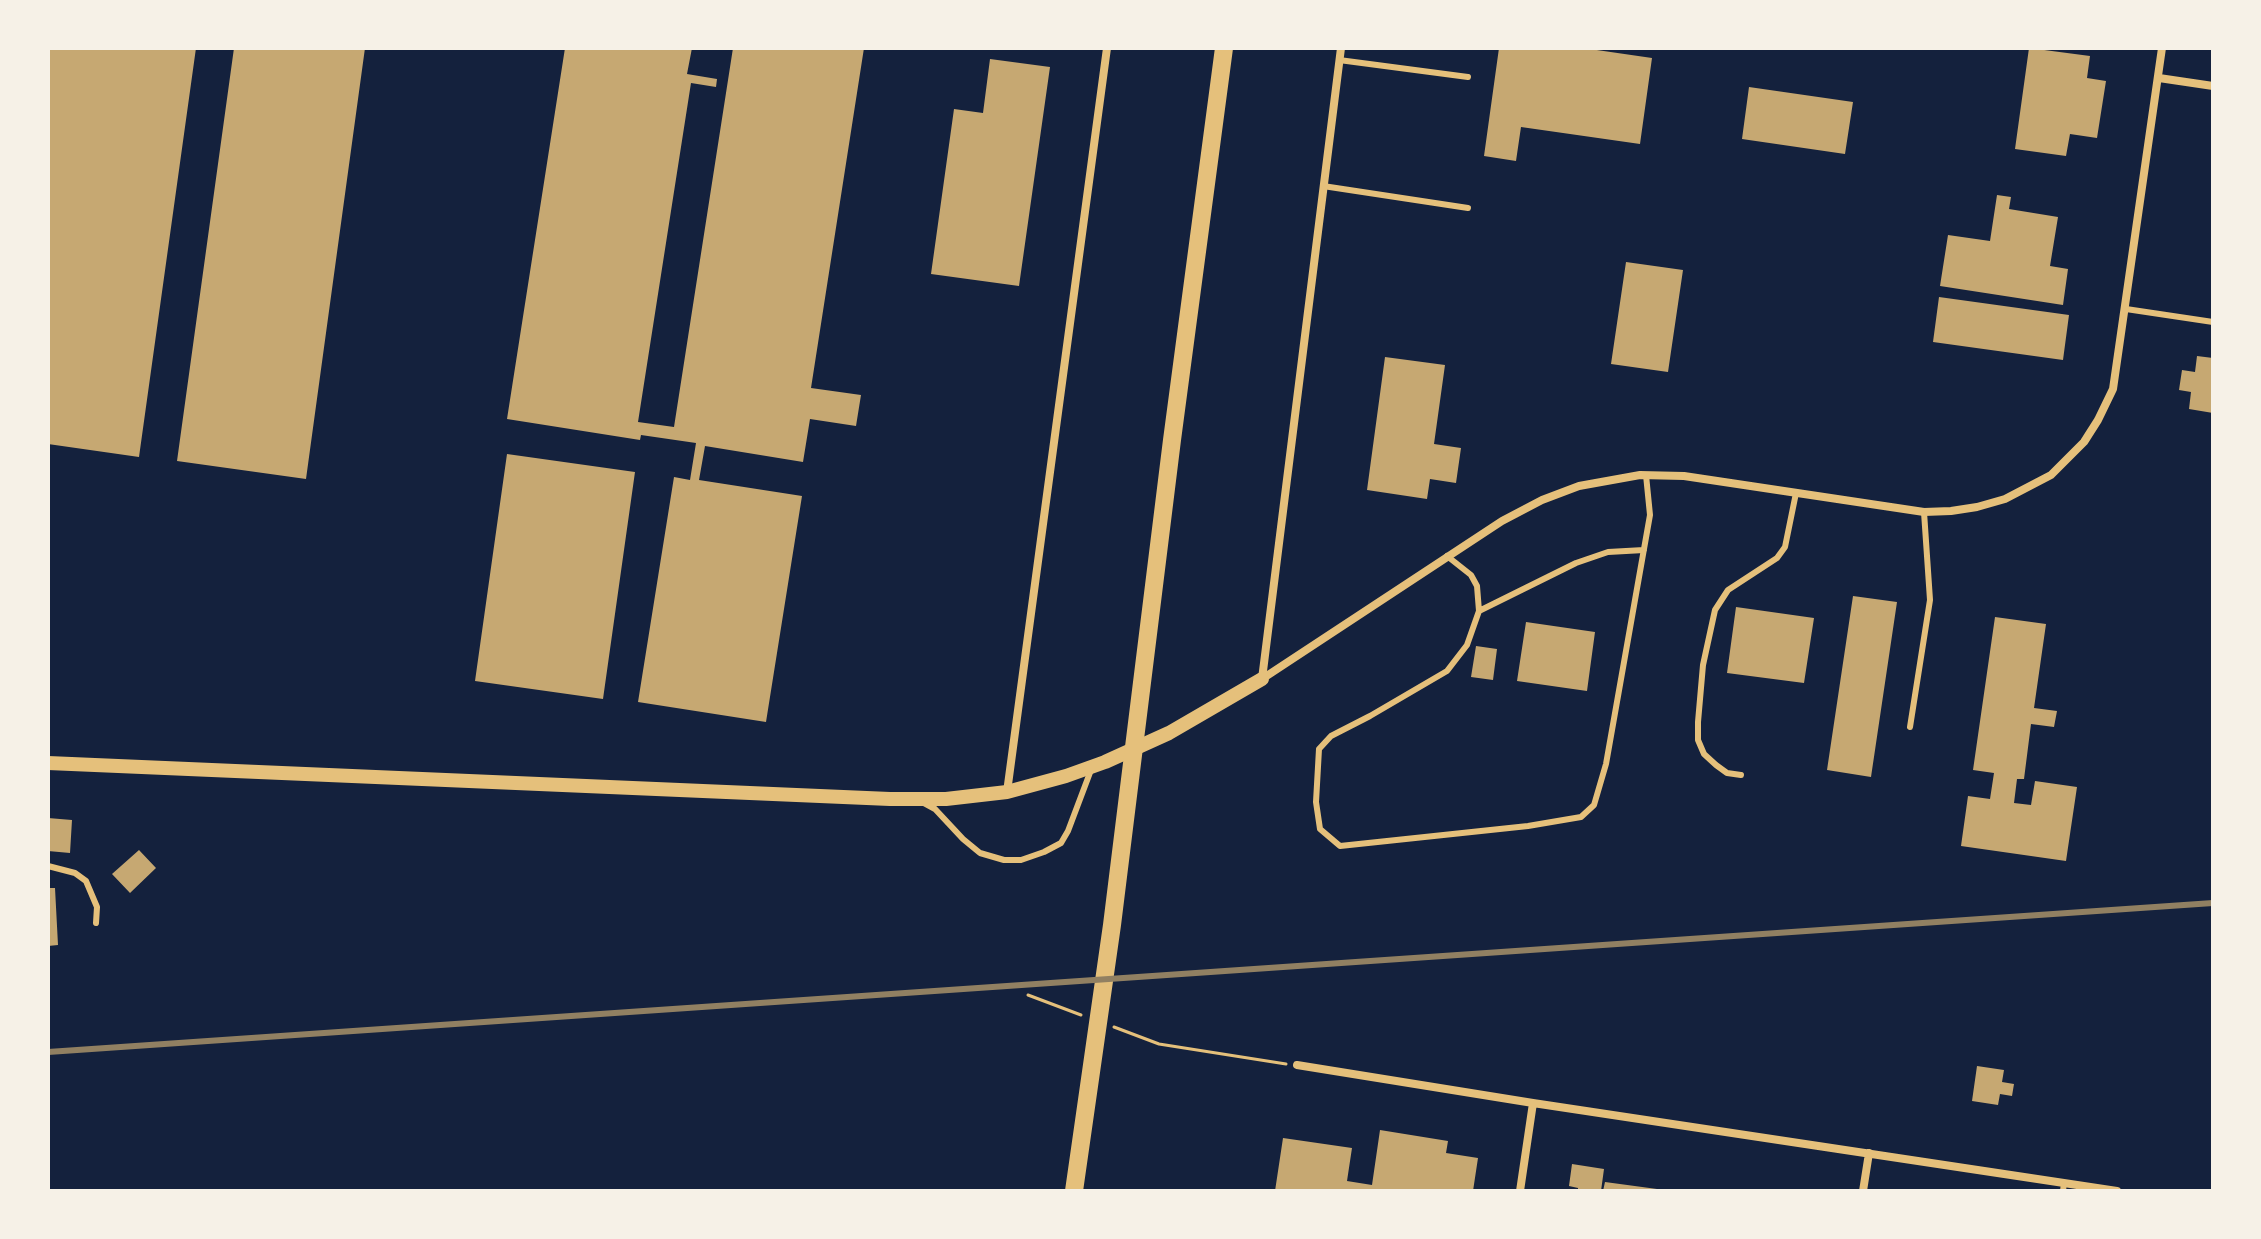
<!DOCTYPE html>
<html>
<head>
<meta charset="utf-8">
<style>
	body { margin:0 }
	#map { position:relative; width:2261px; height:1239px; overflow:hidden; background:#14213d; font-family:Roboto,sans-serif }
	canvas { display:block }
	.frame { position:absolute; inset:0; border:50px solid #f6f1e7; pointer-events:none }
</style>
</head>
<body>
<div id="map">
<canvas width="2261" height="1239"></canvas>
<div class="frame"></div>
</div>
<script>
const context = document.querySelector('canvas').getContext('2d');
context.lineJoin = 'round';
function paint(path, color) {
  context.fillStyle = color;
  context.fill(path, 'evenodd');
}
function poly(rows) {
  const path = new Path2D();
  for (const r of rows) {
    path.moveTo(r[0], r[1]);
    for (let i = 2; i < r.length; i += 2) path.lineTo(r[i], r[i + 1]);
  }
  return path;
}
function stroke(path, color, width, dash) {
  context.strokeStyle = color;
  context.lineWidth = width;
  context.lineCap = dash ? 'butt' : 'round';
  context.setLineDash(dash || []);
  context.stroke(path);
}
paint(poly([
	[48,48,196,48,139,457,48,444],
	[234,48,365,48,306,479,177,461],
	[565,48,692,48,687,74,717,79,716,87,691,83,638,422,674,427,733,48,864,48,811,388,861,395,856,426,810,419,803,462,705,446,699,480,802,496,766,722,638,702,674,477,690,480,696,443,641,435,640,440,507,419],
	[1499,48,1583,48,1652,58,1640,144,1521,127,1516,161,1484,156],
	[2029,48,2090,56,2087,78,2106,81,2097,138,2070,134,2066,156,2015,149],
	[990,59,1050,67,1019,286,931,274,954,109,983,113],
	[1749,87,1853,102,1845,154,1742,139],
	[1997,195,2011,197,2009,209,2058,217,2050,266,2068,269,2063,305,1940,286,1948,235,1990,241],
	[1626,262,1683,270,1668,372,1611,364],
	[1939,297,2069,315,2063,360,1933,342],
	[2197,356,2213,358,2213,413,2189,409,2191,392,2179,390,2182,370,2195,372],
	[1385,357,1445,365,1434,444,1461,448,1456,483,1430,479,1427,499,1367,490],
	[507,454,635,472,603,699,475,681],
	[1853,596,1897,602,1871,777,1827,770],
	[1736,607,1814,618,1804,683,1727,673],
	[1995,617,2046,624,2034,708,2057,711,2054,727,2031,724,2024,779,2017,779,2014,803,2031,805,2035,781,2077,787,2066,861,1961,846,1968,796,1990,799,1994,773,1973,770],
	[1526,622,1595,632,1587,691,1517,681],
	[1476,646,1497,649,1493,680,1471,677],
	[48,818,72,820,70,853,48,851],
	[139,850,156,868,130,893,112,874],
	[48,888,55,888,58,945,48,946],
	[1977,1066,2004,1070,2002,1082,2014,1084,2012,1096,2000,1094,1998,1105,1972,1101],
	[1380,1130,1448,1141,1446,1153,1478,1158,1473,1191,1275,1191,1283,1138,1352,1148,1347,1181,1372,1185],
	[1572,1164,1604,1169,1601,1191,1578,1191,1578,1188,1569,1186],
	[1605,1182,1657,1189,1657,1191,1603,1191]
]), '#c6a872');
stroke(poly([
	[1028,995,1081,1015],
	[1114,1027,1159,1044,1286,1064]
]), '#e5c07b', 3);
stroke(poly([
	[1339,60,1468,77],
	[1323,186,1468,208],
	[2126,309,2213,322],
	[1447,556,1471,575,1477,586,1479,611,1576,563,1608,552,1644,550],
	[1479,611,1467,645,1447,671,1370,716,1331,736,1319,749,1316,802,1320,829,1340,846,1528,826,1581,817,1594,805,1606,764,1650,515,1646,475],
	[1910,727,1930,600,1924,512],
	[1741,775,1727,773,1716,765,1704,754,1698,740,1698,722,1703,665,1715,610,1728,590,1777,558,1785,547,1796,493],
	[924,803,935,809,963,839,980,853,1004,860,1021,860,1044,852,1061,843,1068,831,1091,770],
	[48,866,75,873,86,881,97,907,96,923],
	[2063,1191,2064,1183]
]), '#e5c07b', 6);
stroke(poly([
	[2159,78,2213,86],
	[1262,679,1502,521,1542,500,1579,486,1640,475,1684,476,1924,512,1951,511,1977,507,2005,499,2051,475,2084,442,2098,420,2113,389,2162,48],
	[1262,679,1341,48],
	[1007,792,1107,48],
	[1297,1065,1533,1103,2117,1191],
	[1520,1191,1533,1103],
	[1863,1191,1869,1153]
]), '#e5c07b', 8);
stroke(poly([
	[48,763,890,799,946,799,1007,792,1066,776,1105,762,1169,733,1262,679]
]), '#e5c07b', 14);
stroke(poly([
	[1074,1191,1112,925,1172,440,1224,48]
]), '#e5c07b', 18);
stroke(poly([
	[48,1052,2213,903]
]), '#918062', 6);
</script>
</body>
</html>
